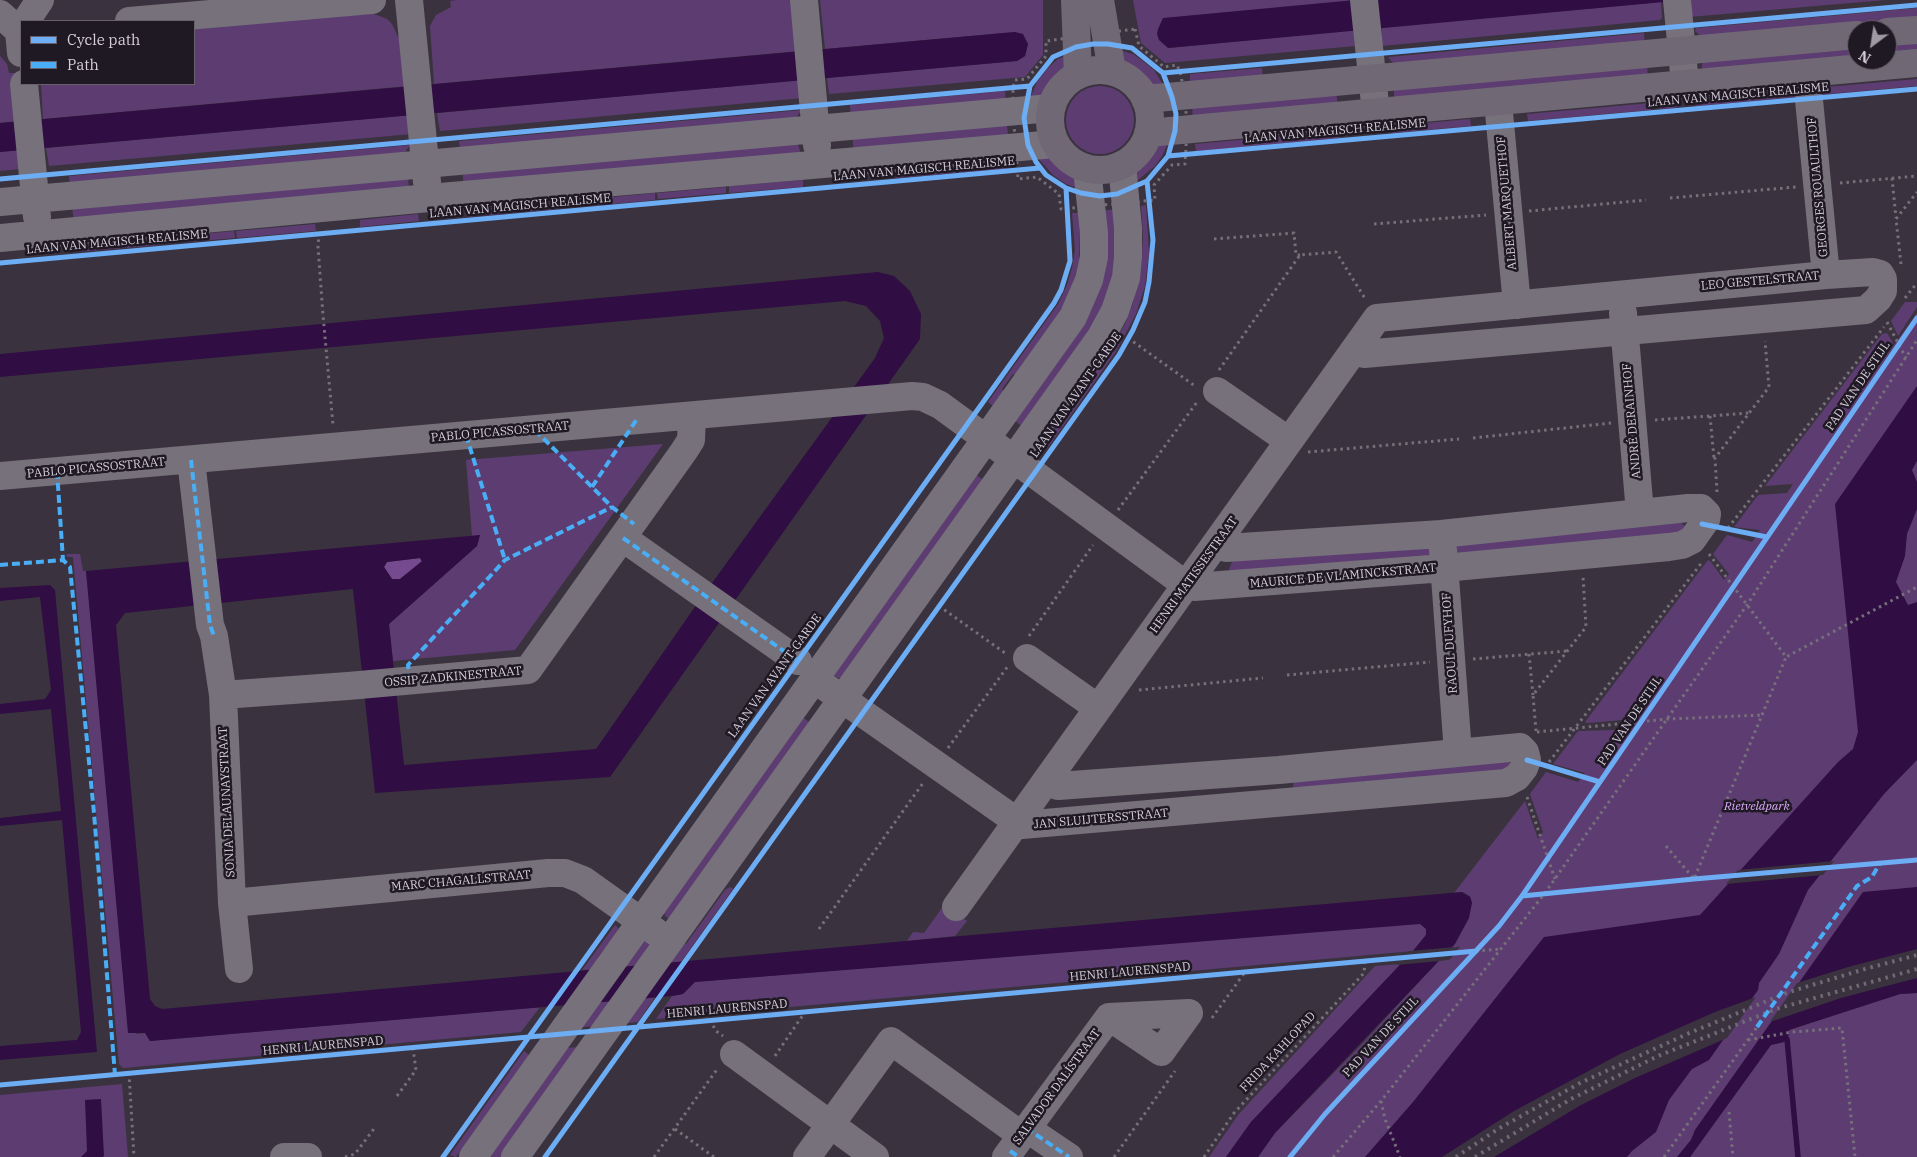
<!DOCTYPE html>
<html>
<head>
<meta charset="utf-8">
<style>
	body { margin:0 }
	#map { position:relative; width:1917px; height:1157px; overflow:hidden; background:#3a333f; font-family:"IBM Plex Serif",serif }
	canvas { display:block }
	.legend { position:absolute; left:20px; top:20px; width:175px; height:65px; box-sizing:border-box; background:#1f1923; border:1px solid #68616d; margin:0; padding:6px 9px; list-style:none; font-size:15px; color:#d6cedc }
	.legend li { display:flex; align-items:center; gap:10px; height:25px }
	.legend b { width:25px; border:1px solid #68616d }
	.north { position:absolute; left:1847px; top:20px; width:50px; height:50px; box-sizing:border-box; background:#1f1923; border:1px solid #68616d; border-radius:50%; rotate:211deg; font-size:14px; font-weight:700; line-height:20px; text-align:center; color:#d6cedc }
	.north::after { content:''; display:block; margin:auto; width:18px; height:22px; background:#9f98a5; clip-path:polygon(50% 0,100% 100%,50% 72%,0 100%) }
</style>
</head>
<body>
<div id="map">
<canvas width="1917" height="1157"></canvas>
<ul class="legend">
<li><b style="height:6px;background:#6dadf4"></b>Cycle path</li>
<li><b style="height:6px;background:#49aef6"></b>Path</li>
</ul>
<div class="north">N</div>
</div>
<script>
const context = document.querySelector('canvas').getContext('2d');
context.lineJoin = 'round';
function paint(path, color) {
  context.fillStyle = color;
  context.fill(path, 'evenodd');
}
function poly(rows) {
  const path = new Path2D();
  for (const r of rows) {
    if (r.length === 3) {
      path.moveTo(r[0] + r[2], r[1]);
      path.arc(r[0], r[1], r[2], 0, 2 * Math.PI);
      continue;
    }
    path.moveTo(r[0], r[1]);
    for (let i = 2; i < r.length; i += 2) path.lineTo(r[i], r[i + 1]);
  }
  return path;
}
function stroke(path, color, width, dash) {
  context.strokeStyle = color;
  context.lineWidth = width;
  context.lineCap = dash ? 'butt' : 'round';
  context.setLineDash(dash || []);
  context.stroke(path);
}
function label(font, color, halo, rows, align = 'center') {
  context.font = font + ' "IBM Plex Serif",serif';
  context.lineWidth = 5;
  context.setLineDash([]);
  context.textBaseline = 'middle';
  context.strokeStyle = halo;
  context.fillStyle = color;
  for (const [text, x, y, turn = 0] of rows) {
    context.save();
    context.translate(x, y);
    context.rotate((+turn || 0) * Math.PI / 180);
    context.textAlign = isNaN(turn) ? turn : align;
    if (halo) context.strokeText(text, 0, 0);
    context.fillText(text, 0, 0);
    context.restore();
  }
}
paint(poly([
	[457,0,788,0,794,2,799,51,434,84,430,26,436,15,451,7,450,1],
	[820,0,1043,0,1043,55,1025,77,829,94,827,78,1017,61,1025,56,1028,44,1015,32,825,49],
	[1133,0,1351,0,1169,48,1353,30,1355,46,1165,63,1141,43],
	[1688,0,1885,0,1689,17],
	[1661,2,1662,18,1660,20,1381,46,1382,27],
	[1917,8,1917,23,1717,41,1702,37,1695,31,1696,28],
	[374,14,387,19,392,24,398,37,404,36,408,86,43,119,41,84,194,84,194,24],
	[1644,33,1645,47,1417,69,1392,62,1388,57],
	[1917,36,1917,58,1725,75,1711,75,1702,69,1702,65,1703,60,1711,54,1857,42,1857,60,1887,60,1887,39],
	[1119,50,1133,54,1144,62,1154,70,1164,86,1155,88,1142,80,1120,58],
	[1068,55,1067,67,1060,77,1043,96,1031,96,1037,82,1048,68,1058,59],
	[0,56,7,64,9,73,15,73,19,121,0,123],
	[1647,61,1648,83,1394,98,1394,91,1396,86],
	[1262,68,1263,83,1190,89,1190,74],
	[1917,79,1917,86,1697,106,1692,102,1692,99,1691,92,1702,91,1702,98],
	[801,80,803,98,440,131,437,113],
	[1100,120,34],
	[1336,89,1338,110,1193,124,1192,102],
	[1005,91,1006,106,851,120,850,105],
	[1659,94,1680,94,1681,102,1675,108,1660,109],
	[1651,103,1651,110,1528,121,1527,114],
	[802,110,793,121,461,155,459,141],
	[410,115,412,134,49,166,46,148],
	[1006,119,1009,141,854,154,852,132],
	[1470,119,1471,126,1393,133,1393,126],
	[1340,131,1340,138,1196,151,1195,144],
	[797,141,800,151,798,156,464,190,462,168],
	[1169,141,1162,156,1155,166,1133,184,1135,171,1143,159,1156,146],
	[410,145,402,156,70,190,69,176],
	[19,150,20,169,0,171,0,152],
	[1050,156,1073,174,1080,189,1066,184,1053,175,1037,157],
	[1011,161,1011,168,959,173,959,165],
	[956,166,956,173,896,178,896,171],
	[408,179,409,187,74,226,72,204],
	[803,180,803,187,729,193,729,186],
	[726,187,726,193,658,199,657,193],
	[655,193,655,200,593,206,592,199],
	[589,199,590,206,468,217,467,210],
	[456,203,458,217,442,219,439,218,436,214,435,206],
	[1146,205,1149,253,1145,286,1136,314,1115,353,1049,446,1044,442,1054,428,1056,429,1067,414,1065,412,1107,354,1125,324,1133,303,1141,267,1143,238,1141,206],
	[1120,209,1115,295,1027,430,1010,417,1057,353,1098,211],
	[1072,213,1078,213,1080,233,1079,261,1075,277,1063,307,1015,375,1013,374,1002,389,1004,391,993,406,988,402,1058,304,1067,285,1072,268,1075,250],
	[418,214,419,221,360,227,360,220],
	[315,224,316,231,237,238,236,231],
	[234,231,235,238,162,244,161,238],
	[159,238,160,245,76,252,75,246],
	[1905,302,1917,302,1917,307,1898,336,1891,321],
	[1917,313,1917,921,1819,955,1695,1130,1691,1140,1677,1157,1258,1157,1275,1133,1362,1044,1430,970,1438,961,1449,960,1454,955,1460,946,1450,949,1472,903,1470,896,1462,892,1454,893,1525,801,1538,839,1543,832,1530,794,1546,772,1578,782,1585,773,1553,764,1578,731,1616,730,1623,720,1587,723,1585,722,1708,560,1711,562,1724,580,1729,574,1713,554,1727,535,1752,542,1760,530,1734,527,1758,495,1787,493,1793,484,1765,486,1882,334,1887,333,1893,343,1860,392],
	[663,444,515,650,393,661,389,624,477,546,480,535,472,536,466,460],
	[971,471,990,485,844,680,836,677,833,673],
	[1679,520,1687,529,1685,536,1453,556,1455,541],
	[1428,542,1435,557,1231,573,1229,569,1232,562,1236,559],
	[66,554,80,554,83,571,86,571,136,1034,145,1033,150,1041,540,1007,521,1032,123,1068,119,1064,73,557,67,557],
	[798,714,816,727,670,919,666,917,662,910],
	[1509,760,1511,767,1509,774,1296,792,1293,786,1294,779],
	[730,887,733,889,681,962,665,963,680,940,686,944,725,890],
	[944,905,967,921,955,936,907,941,913,932,924,933],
	[1420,923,1426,929,1426,935,1413,951,656,1019,672,996,683,994,694,982],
	[615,925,619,929,619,931,598,957,605,962,600,969,582,970],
	[640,938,651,942,646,965,617,967],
	[1401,964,1251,1122,1226,1157,1209,1157,1238,1115,1375,966],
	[1917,993,1917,1157,1690,1157,1771,1045,1784,1042,1789,1030,1900,994],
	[655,997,638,1022,619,1024,639,999],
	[620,1000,602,1025,575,1028,592,1003],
	[587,1046,508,1157,481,1157,558,1049],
	[524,1051,529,1055,456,1157,450,1155],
	[122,1084,128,1157,0,1157,0,1095]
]), '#5d3d71');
paint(poly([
	[420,558,422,562,400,579,392,579,384,567,387,562]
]), '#764a8f');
paint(poly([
	[1355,0,1685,0,1168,48,1159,40,1157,34,1158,29,1163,18],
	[1015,32,1023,34,1028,44,1025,56,1017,61,0,152,0,123],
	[878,272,894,276,910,291,921,314,920,339,610,777,375,793,353,589,125,613,116,625,150,999,155,1006,162,1009,961,936,1462,892,1470,897,1472,903,1469,918,1455,944,1275,1133,1258,1157,1226,1157,1251,1122,1413,951,1426,935,1426,929,1420,924,695,982,683,994,672,996,150,1041,145,1033,128,1033,86,571,480,535,477,546,389,624,404,765,596,749,699,601,875,358,884,338,880,321,866,306,845,301,0,377,0,354],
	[420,558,422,561,400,579,392,579,384,567,387,562],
	[1917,386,1917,461,1912,470,1917,482,1917,509,1907,534,1905,556,1896,582,1908,605,1917,602,1917,760,1884,794,1808,890,1779,954,1759,983,1758,990,1709,1060,1692,1069,1669,1100,1656,1132,1632,1151,1627,1157,1365,1157,1413,1102,1544,937,1700,915,1838,762,1853,749,1858,732,1835,504],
	[50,585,55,590,97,1052,0,1060,0,1046,77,1040,81,1032,62,820,0,826,0,818,61,811,51,709,0,714,0,704,45,699,51,690,40,597,0,601,0,588],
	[1917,887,1917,993,1900,994,1789,1030,1789,1035,1784,1042,1771,1045,1690,1157,1677,1157,1691,1140,1695,1130,1863,892],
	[101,1099,104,1156,103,1157,81,1157,87,1151,85,1100]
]), '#300d42');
paint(poly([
	[1834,861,1823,875,1726,884,1738,870],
	[1455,947,1441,961,1396,965,1409,951],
	[1917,949,1917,978,1841,998,1770,1022,1797,983,1848,967],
	[1756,997,1727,1038,1635,1078,1581,1105,1494,1157,1442,1157,1514,1111,1620,1054,1715,1012]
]), '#3a333f');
stroke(poly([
	[1787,1039,1798,1157]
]), '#300d42', 5.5);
stroke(poly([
	[1135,29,1139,46,1164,67,1177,65,1180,72,1185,95,1187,130,1185,164,1172,165,1154,185,1155,200,1061,209,1059,194,1037,177,1018,179,1013,111,1013,87,1015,80,1027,79,1046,56,1046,41,1135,29],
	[1892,178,1896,218],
	[1840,183,1917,176],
	[1670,198,1796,187],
	[1529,211,1646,200],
	[1374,224,1486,215],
	[319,233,318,247,323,315,333,425],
	[1214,239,1294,233,1296,255,1300,255],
	[1901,264,1896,219,1917,192],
	[1905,298,1917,283],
	[1887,322,1906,358],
	[1128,338,1195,386],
	[1219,370,1300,255,1336,252,1366,300],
	[1710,416,1714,458],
	[1655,420,1749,413],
	[1473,438,1611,423],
	[1308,452,1459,439],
	[1717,492,1715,458,1769,387,1765,341],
	[1118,510,1197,402],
	[1728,528,1884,327],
	[1709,554,1786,657,1917,587],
	[939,606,1005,653],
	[1029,636,1093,545],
	[1529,654,1533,695],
	[1473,659,1567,651],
	[1287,675,1430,662],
	[1139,690,1263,678],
	[1536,731,1533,695,1586,627,1583,576],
	[1537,732,1668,719,1764,715],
	[948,748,1008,666],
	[1549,762,1703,561],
	[1527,797,1555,879],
	[1666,846,1694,879,1786,657],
	[819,929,923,783],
	[1476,951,1501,949],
	[1212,1018,1245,972],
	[710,1020,716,1031,723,1036],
	[1748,1040,1792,1032,1842,1028,1855,1157],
	[775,1056,805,1012],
	[129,1073,134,1157],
	[397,1096,416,1070,413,1048],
	[1381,1101,1385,1119,1400,1157],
	[1729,1112,1733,1157],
	[675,1129,714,1157],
	[345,1157,355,1154,376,1126],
	[654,1157,718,1068],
	[1114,1157,1175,1071],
	[1204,1157,1234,1113,1364,973,1365,961],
	[1333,1157,1381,1101,1545,893,1747,605,1917,340],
	[1664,1157,1757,1027]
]), '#76707a', 3, [2.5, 4]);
stroke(poly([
	[409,0,427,182],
	[804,0,817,145],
	[1364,0,1376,113],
	[1677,0,1685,84],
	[0,14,19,31],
	[26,21,40,0],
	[129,21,372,0],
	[21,28,19,31,21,53],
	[24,84,37,217],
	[1809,100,1826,275],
	[1498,102,1517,305],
	[0,202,1051,108],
	[0,238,429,198,1055,144],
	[1623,313,1640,513],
	[1217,391,1289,441],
	[191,460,210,625,214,636,223,695,232,903,239,969],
	[0,476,912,396,923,397,940,405,1186,585,1194,587,1444,568,1669,547,1682,545,1692,540,1706,520,1707,514,1701,508,1688,508,1441,534,1226,548,1216,543],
	[623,538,798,661],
	[1443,550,1458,753],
	[1027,658,1098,708],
	[814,679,1022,825,1506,783,1517,777,1524,768,1527,760,1525,752,1520,747,1279,770,1058,786,1046,781],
	[223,695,348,686,528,670,684,451,691,440,692,416],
	[232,903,548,873,565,873,583,880,656,932],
	[956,907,1377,318,1826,275,1873,272,1880,274,1883,279,1883,291,1878,299,1866,310,1364,354,1355,349],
	[1189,1013,1161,1052,1109,1017,1189,1013],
	[734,1054,875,1157],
	[1026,1128,1069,1157],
	[284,1157,308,1157],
	[473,1157,1073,317,1089,280,1094,257,1094,233,1087,169],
	[515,1157,1101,337,1115,311,1126,278,1128,257,1128,228,1122,165],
	[807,1157,891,1041,1021,1135],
	[1006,1157,1109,1017]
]), '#76717b', 28);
stroke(poly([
	[1075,0,1078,75],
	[1100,0,1112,71],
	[1887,32,1917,30],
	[1100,120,50],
	[1145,99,1857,35],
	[1148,133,1917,63]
]), '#706975', 28);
stroke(poly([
	[1456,1157,1498,1129,1580,1083,1687,1034,1789,992,1865,969,1917,955],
	[1475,1157,1571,1099,1658,1056,1776,1009,1917,969]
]), '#706a74', 4, [2.5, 5]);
stroke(poly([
	[535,430,612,507,634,524],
	[466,435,505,560],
	[191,460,210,625,214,636],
	[57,471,63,560],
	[592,487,637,419],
	[623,538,798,661],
	[0,565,63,560,70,567,94,813,115,1075],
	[410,681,408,665,505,560,612,507],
	[1757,1027,1857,886,1872,877,1880,863],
	[1026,1128,1069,1157],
	[1010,1151,1019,1157]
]), '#49aef6', 4, [8, 4]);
stroke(poly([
	[1163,73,1917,5],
	[1168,156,1175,131,1176,114,1172,97,1163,73,1132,48,1108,44,1093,44,1076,47,1053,57,1030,86,1024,118,1028,145,1036,162,1046,175,1066,188,1081,193,1100,196,1117,194,1147,181,1168,156,1917,89],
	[0,179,1030,86],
	[0,263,1040,168],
	[1702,524,1767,537],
	[1527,760,1600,782],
	[1522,896,1694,879,1917,860],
	[0,1085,1476,951],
	[443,1157,1054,303,1061,290,1070,261,1066,188],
	[545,1157,1119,355,1133,330,1145,302,1149,282,1153,240,1147,181],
	[1290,1157,1325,1114,1499,926,1522,896,1917,318]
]), '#6dadf4', 5);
label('12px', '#d6cedc', '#1f1923', [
	["LAAN VAN MAGISCH REALISME",1738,95,-5],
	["LAAN VAN MAGISCH REALISME",1335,131,-5],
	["LAAN VAN MAGISCH REALISME",924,169,-5],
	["GEORGES ROUAULTHOF",1818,187,-95],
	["ALBERT MARQUETHOF",1507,203,-95],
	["LAAN VAN MAGISCH REALISME",520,206,-5],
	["LAAN VAN MAGISCH REALISME",117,242,-5],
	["LEO GESTELSTRAAT",1760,281,-5],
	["PAD VAN DE STIJL",1858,386,-56],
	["LAAN VAN AVANT-GARDE",1076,395,-55],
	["ANDRÉ DERAINHOF",1632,421,-95],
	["PABLO PICASSOSTRAAT",500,432,-5],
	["PABLO PICASSOSTRAAT",96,468,-5],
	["HENRI MATISSESTRAAT",1194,575,-54],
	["MAURICE DE VLAMINCKSTRAAT",1343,576,-5],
	["RAOUL DUFYHOF",1450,643,-94],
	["LAAN VAN AVANT-GARDE",775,676,-54],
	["OSSIP ZADKINESTRAAT",453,677,-5],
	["PAD VAN DE STIJL",1630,721,-56],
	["SONIA DELAUNAYSTRAAT",227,802,-93],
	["JAN SLUIJTERSSTRAAT",1101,819,-5],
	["MARC CHAGALLSTRAAT",461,881,-5],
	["HENRI LAURENSPAD",1130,972,-5],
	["HENRI LAURENSPAD",727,1009,-5],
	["PAD VAN DE STIJL",1381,1037,-47],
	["HENRI LAURENSPAD",323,1046,-5],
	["FRIDA KAHLOPAD",1278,1052,-47],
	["SALVADOR DALÍSTRAAT",1057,1087,-54]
]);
label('italic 12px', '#ddaafd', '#1f1923', [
	["Rietveldpark",1757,807]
]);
</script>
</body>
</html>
